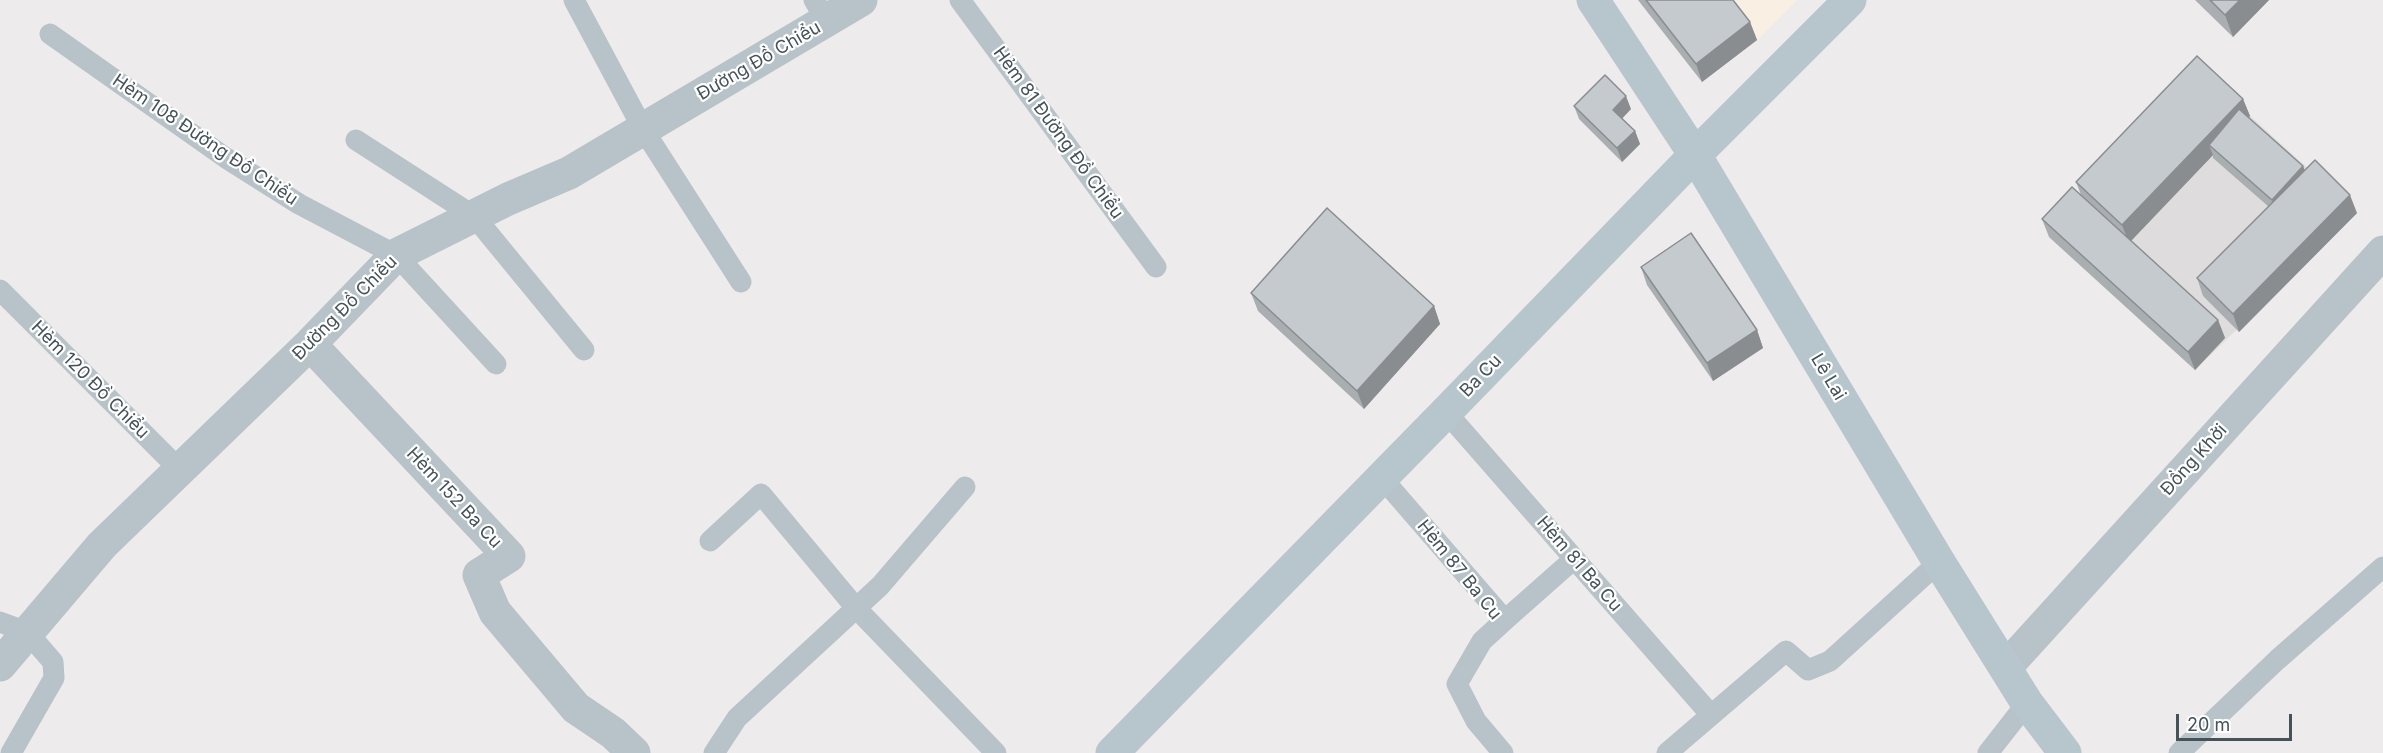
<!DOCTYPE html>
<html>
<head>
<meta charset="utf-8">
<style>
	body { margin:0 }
	#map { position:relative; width:2383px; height:753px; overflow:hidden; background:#eeebec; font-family:Inter,sans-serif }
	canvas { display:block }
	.scale { position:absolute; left:2176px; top:714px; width:116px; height:27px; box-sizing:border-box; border:3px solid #455258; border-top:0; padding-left:8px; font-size:18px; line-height:21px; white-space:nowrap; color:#455258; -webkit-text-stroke:4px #fff; paint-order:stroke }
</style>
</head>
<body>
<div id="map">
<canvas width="2383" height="753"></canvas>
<div class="scale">20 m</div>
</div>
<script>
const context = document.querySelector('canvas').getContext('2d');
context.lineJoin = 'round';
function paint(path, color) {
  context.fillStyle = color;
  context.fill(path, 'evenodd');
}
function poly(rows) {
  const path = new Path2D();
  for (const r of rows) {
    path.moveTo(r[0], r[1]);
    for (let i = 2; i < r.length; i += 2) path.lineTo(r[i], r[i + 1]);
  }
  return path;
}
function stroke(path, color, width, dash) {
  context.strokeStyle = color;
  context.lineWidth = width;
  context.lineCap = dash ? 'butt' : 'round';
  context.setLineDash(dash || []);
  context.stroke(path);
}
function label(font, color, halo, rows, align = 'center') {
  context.font = font + ' Inter,sans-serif';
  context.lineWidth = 4.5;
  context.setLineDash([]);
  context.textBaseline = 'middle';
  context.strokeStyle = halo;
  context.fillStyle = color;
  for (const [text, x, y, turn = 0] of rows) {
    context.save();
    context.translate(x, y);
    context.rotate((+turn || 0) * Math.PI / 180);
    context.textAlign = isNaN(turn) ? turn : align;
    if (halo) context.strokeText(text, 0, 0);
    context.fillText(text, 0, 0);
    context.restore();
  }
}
paint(poly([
	[1725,0,1797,0,1757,40]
]), '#faefe3');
paint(poly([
	[2204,74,2357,213,2195,370,2049,237]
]), '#dfdcdd');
stroke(poly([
	[574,0,643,129,741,282],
	[814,0,827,22],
	[960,0,1156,267],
	[50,34,226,158,299,204,396,255,496,364],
	[356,140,474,216,584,350],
	[0,290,180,470],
	[1446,412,1711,715],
	[1382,478,1505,620,1482,641,1457,684,1476,721,1503,753],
	[710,541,761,494,856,608,996,753],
	[1505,620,1574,559],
	[0,622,27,632,53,662,54,678,11,753],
	[714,753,737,718,880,586,965,487],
	[1667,753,1786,651,1808,670,1830,661,1939,562],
	[1988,753,2027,703],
	[2179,753,2277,660,2383,567]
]), '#b7c3c8', 21);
stroke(poly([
	[310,344,509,556,479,575,495,612,576,708,613,733,634,753],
	[0,665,102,545,310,344,396,255,508,199,569,173,861,0],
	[2006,667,2383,252]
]), '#b7c3c8', 33);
stroke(poly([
	[1593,0,1695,155,1939,562,2027,703,2065,753],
	[1112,753,1446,412,1695,155,1850,0]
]), '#b7c6cd', 33);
paint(poly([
	[1638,0,1733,0,1750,22,1757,40,1702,82],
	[2195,0,2269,0,2233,37],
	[2243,99,2250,116,2249,118,2303,166,2305,171,2357,213,2239,332,2203,296,2197,278,2269,207,2213,158,2213,155,2131,241,2218,320,2225,338,2195,370,2049,237,2042,219,2081,195,2076,182],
	[1574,106,1631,109,1622,118,1635,131,1640,144,1622,162,1579,119],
	[1641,267,1757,330,1763,348,1713,381,1647,285],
	[1251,293,1434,306,1440,324,1364,409,1258,311]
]), '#a9aeb1');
paint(poly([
	[2240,0,2269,0,2233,37,2225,15],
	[1750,22,1757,40,1702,82,1696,64],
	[1626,96,1631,109,1618,123,1613,110],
	[2243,99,2250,116,2216,151,2209,145,2213,155,2129,243,2122,225],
	[1635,131,1640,144,1622,162,1617,148],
	[2303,166,2308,179,2277,213,2272,200],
	[2350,195,2357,213,2239,332,2233,314],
	[1434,306,1440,324,1364,409,1357,391],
	[2218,320,2225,338,2195,370,2188,352],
	[1757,330,1763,348,1713,381,1707,363]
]), '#8a8d90');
const building = poly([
	[1646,0,1733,0,1750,22,1696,64,1646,0],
	[2210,0,2240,0,2225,15,2210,0],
	[2197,56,2243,99,2122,225,2076,182,2197,56],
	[1605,75,1626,96,1613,110,1635,131,1617,148,1574,106,1605,75],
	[2239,109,2303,166,2272,200,2209,145,2239,109],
	[2315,160,2350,195,2233,314,2197,278,2315,160],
	[2072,187,2218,320,2188,352,2042,219,2072,187],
	[1327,208,1434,306,1357,391,1251,293,1327,208],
	[1691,233,1757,330,1707,363,1641,267,1691,233]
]);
paint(building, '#c5cace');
stroke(building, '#8a8d90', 1.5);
label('18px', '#455258', '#fff', [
	["Đường Đồ Chiểu",759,61,-30],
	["Hẻm 81 Đường Đồ Chiểu",1058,133,54],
	["Hẻm 108 Đường Đồ Chiểu",205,140,34],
	["Đường Đồ Chiểu",345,308,-45],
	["Ba Cu",1481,376,-46],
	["Lê Lai",1828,377,59],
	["Hẻm 120 Đồ Chiểu",90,380,45],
	["Đồng Khởi",2194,460,-48],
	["Hẻm 152 Ba Cu",454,498,47],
	["Hẻm 81 Ba Cu",1579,564,49],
	["Hẻm 87 Ba Cu",1459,570,51]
]);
</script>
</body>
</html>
